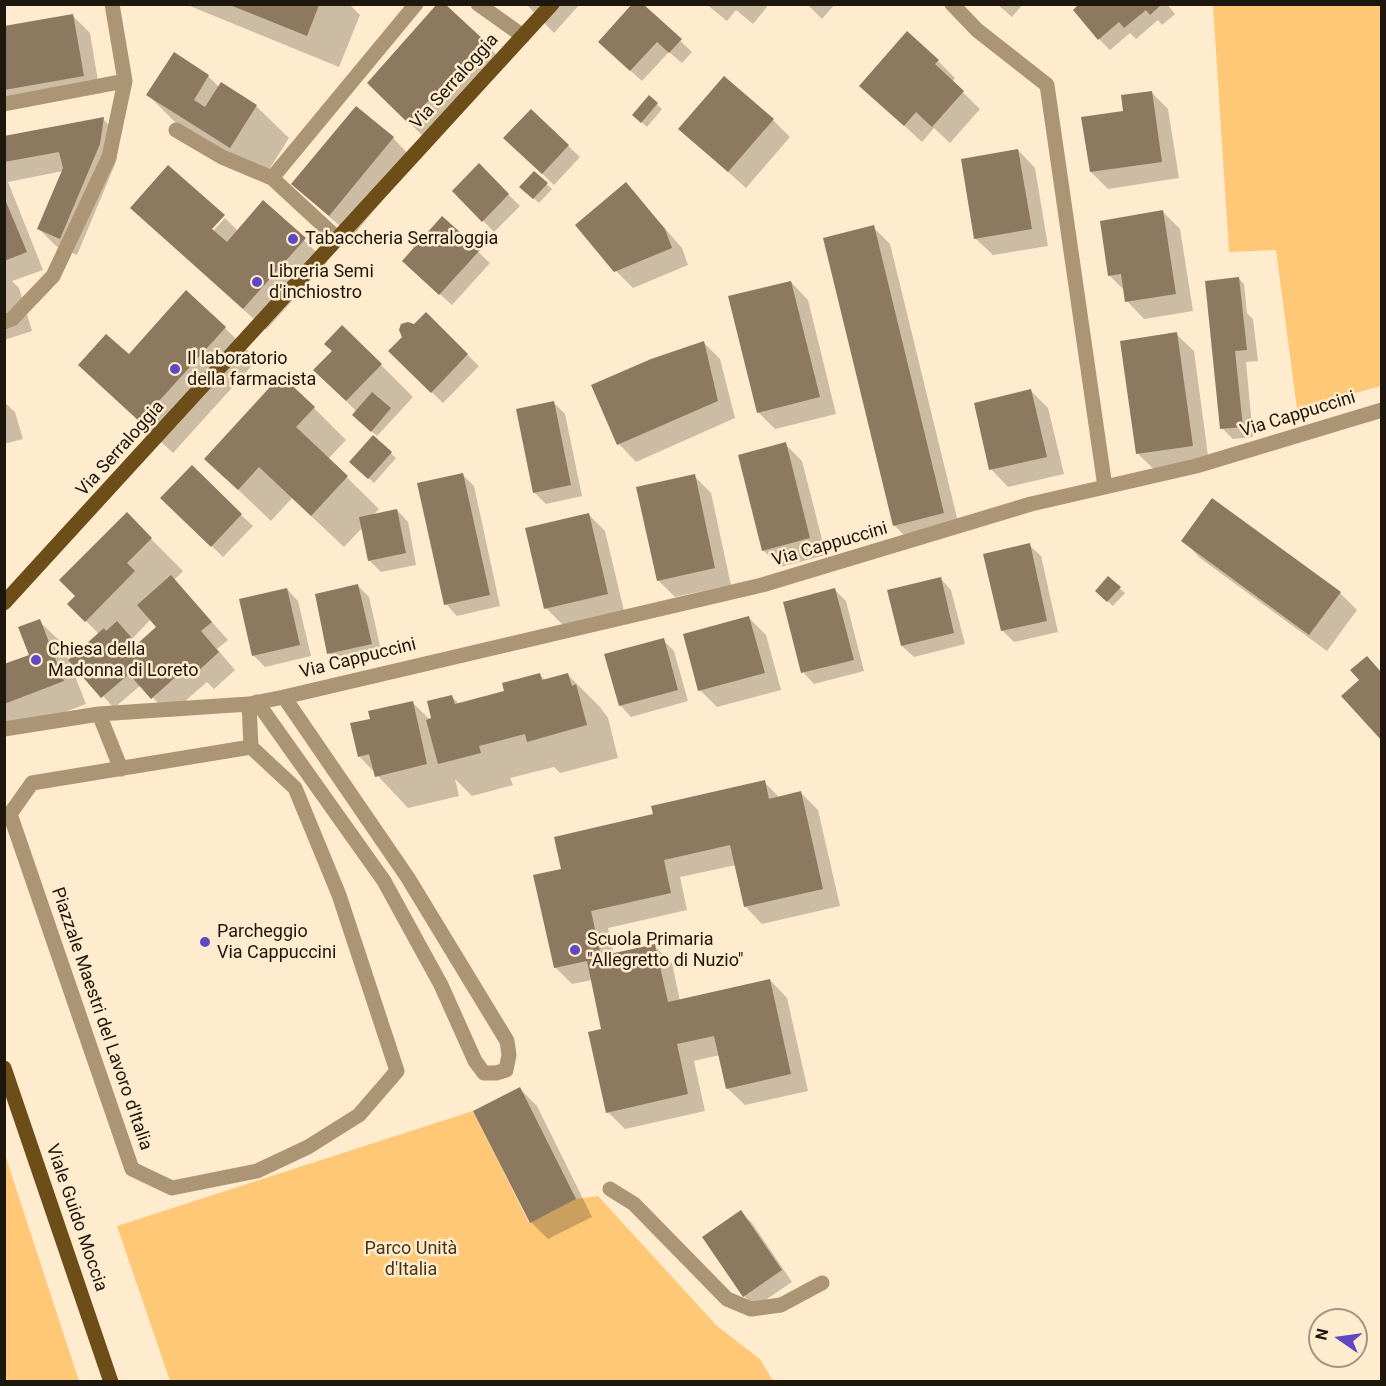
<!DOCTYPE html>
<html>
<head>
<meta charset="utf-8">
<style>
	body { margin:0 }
	#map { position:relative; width:1386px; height:1386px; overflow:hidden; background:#ffebce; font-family:Roboto,sans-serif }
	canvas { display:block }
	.frame { position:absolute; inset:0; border:6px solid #1e170d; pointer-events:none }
	.north { position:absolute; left:1308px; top:1308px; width:60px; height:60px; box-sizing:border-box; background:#ffebce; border:2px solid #a59681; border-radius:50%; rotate:283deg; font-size:16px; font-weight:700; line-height:24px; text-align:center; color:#1e170d }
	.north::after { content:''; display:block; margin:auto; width:21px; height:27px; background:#5f49c2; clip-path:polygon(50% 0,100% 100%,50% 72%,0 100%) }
</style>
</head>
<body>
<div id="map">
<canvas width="1386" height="1386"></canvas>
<div class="frame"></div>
<div class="north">N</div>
</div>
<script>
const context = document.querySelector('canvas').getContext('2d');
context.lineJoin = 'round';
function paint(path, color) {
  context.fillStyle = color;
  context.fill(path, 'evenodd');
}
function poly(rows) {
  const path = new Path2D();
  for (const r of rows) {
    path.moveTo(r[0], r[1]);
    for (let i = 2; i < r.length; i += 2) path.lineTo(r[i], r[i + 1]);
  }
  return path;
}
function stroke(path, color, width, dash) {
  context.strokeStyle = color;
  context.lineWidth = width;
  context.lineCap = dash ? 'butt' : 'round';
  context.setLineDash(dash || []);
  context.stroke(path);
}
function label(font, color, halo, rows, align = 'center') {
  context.font = font + ' Roboto,sans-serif';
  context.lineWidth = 5;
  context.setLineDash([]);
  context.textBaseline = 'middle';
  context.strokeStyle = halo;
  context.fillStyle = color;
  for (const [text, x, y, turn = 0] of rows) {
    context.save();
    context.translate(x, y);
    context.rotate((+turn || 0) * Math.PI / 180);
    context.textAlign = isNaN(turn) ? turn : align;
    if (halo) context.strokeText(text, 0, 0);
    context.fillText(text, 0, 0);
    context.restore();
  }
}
paint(poly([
	[1213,5,1381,5,1381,386,1297,409,1276,250,1229,252],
	[473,1111,529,1223,576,1199,598,1196,717,1326,760,1359,773,1381,170,1381,117,1226],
	[4,1155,5,1155,79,1381,5,1381]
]), '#fec877');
paint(poly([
	[185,4,349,4,360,15,339,67],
	[526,4,580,4,554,33],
	[641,4,692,52,682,63,669,52,642,81,611,53],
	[706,4,764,4,767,7,753,24,736,10,727,21],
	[807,4,835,4,822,19],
	[997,4,1023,4,1012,17],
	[1082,4,1167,4,1175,14,1162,25,1158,20,1136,39,1130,33,1110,50,1099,39],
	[73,16,90,33,100,93,4,109,4,27],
	[483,41,505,64,431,144,369,83],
	[174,54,208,76,219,87,221,84,256,106,289,138,263,179,180,127,148,95],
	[938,61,955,78,952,82,980,109,950,143,934,128,922,142,861,86],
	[1151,92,1168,109,1179,178,1108,189,1091,172,1125,112],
	[649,97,662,109,647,127,639,120],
	[531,111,580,157,554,185,505,138],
	[103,119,120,136,116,162,77,255,56,246,39,229,63,171,8,182,43,270,12,281,19,288,32,331,4,340,4,137],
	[773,120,790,137,746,188,680,129],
	[393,138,415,161,352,237,293,184],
	[1018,150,1035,168,1048,246,993,255,975,238],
	[479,166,520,206,494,232,454,191],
	[534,173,552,189,539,203,521,187],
	[626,184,682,248,688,265,633,288,616,271],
	[264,203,327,262,266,330,132,208,209,231,213,231,225,218,238,231],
	[1163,212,1180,229,1193,311,1144,319,1127,301,1125,291,1109,275],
	[442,218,490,263,452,305,415,272],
	[873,227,890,244,960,530,911,542,894,525],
	[1239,279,1244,284,1247,313,1253,319,1258,361,1246,362,1253,437,1233,439,1222,428],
	[791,282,808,300,836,414,775,429,758,412],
	[426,314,479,366,443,403,390,351],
	[225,328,257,360,173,453,80,365,129,356],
	[1176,334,1194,351,1209,463,1155,470,1137,453],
	[703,342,720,359,735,418,636,462,619,444,593,386],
	[381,365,413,397,377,436,359,420,357,412,316,370],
	[1031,391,1048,408,1064,474,1008,487,991,469],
	[4,402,15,412,23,439,4,444],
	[554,403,565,414,582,496,546,504,534,492],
	[314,408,346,440,328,459,379,509,373,515,397,510,408,522,416,565,381,572,369,560,363,527,344,547,292,498,271,521,206,459],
	[373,437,396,458,374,483,351,462],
	[785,444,802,461,826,555,780,567,763,550],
	[462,474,474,486,500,606,457,616,446,604],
	[694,476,711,493,731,585,675,597,658,580],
	[162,498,241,515,253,526,223,557],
	[588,514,605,531,624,611,563,625,546,608],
	[127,515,183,571,174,580,228,640,217,649,235,670,214,689,207,682,169,715,141,685,114,708,70,660,99,634,69,604,77,596],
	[151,619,158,627,138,646,132,639],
	[1183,540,1340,593,1357,610,1327,651,1200,558],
	[1029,545,1041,556,1058,632,1014,642,1003,631,985,555],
	[940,578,951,590,965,644,914,657,902,646,889,591],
	[1108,578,1125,593,1113,606,1097,591],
	[358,586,369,597,382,655,340,664,329,653],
	[287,589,298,601,311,656,265,667,253,655],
	[835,590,846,601,864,671,814,684,803,672],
	[749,618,766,635,781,690,717,707,700,690],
	[39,621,62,643,86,704,4,735,4,666,31,656],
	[663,640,674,651,688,701,631,717,620,705],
	[540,675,546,681,568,675,600,707,608,718,618,758,560,773,554,767,510,778,513,785,472,796,455,779,459,796,408,808,359,756,372,720,412,702,430,720,451,696,459,704,506,692],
	[764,782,780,798,801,793,818,810,840,906,762,924,745,906,736,865,680,877,687,910,608,928,614,955,654,946,672,963,680,1001,770,980,787,998,808,1091,745,1105,727,1088,720,1055,694,1061,705,1111,625,1129,608,1112,603,1030,592,980,572,984,555,967,563,870,655,815],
	[520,1089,537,1106,592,1217,548,1239,531,1222],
	[740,1212,752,1223,792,1282,755,1307,744,1296]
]), '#0003');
paint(poly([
	[437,4,445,4,484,40,408,123,367,83],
	[632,4,643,4,682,39,669,53,657,42,630,71,598,42],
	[1079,4,1162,4,1150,15,1146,10,1124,28,1119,22,1098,40,1073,10],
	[230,5,319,5,307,36],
	[73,14,84,76,4,90,4,26],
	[907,31,939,60,935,64,964,91,932,127,916,112,904,126,859,86],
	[174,52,209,75,194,100,205,107,221,82,257,105,230,148,146,95],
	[724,76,774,119,728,172,678,129],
	[1152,91,1162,162,1090,172,1081,117,1123,111,1121,95],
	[649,95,658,103,641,123,632,115],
	[356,106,394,137,329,216,291,184],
	[531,109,569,145,542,174,503,138],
	[104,117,100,144,60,239,37,229,63,168,59,152,4,162,4,136],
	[1018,149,1032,229,974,239,961,159],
	[479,163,509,194,482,222,452,191],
	[168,165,225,215,212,229,227,242,263,200,306,238,243,309,130,208],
	[534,171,548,183,533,199,519,187],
	[626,182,665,229,672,248,614,272,575,225],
	[4,197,27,252,4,261],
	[1163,210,1176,294,1125,302,1121,274,1108,276,1100,221],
	[442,216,480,250,439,295,402,261],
	[874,225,944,513,893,526,823,238],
	[1239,277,1247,350,1235,351,1243,427,1220,429,1205,281],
	[791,281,820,397,757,413,728,296],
	[186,290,226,327,140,422,78,365,106,334,129,354],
	[426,312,468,354,431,393,388,351,402,337,399,330,401,324,408,322,414,324],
	[342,325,382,364,346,401,313,370,332,351,324,344],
	[1177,332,1193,446,1136,454,1120,341],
	[704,341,718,401,617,445,591,385,651,359],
	[281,375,315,407,296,427,348,476,311,516,259,467,238,490,204,459],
	[1031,389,1047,457,989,470,974,403],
	[372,392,391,408,371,432,352,415],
	[554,401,571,485,533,493,516,409],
	[373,435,392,452,368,479,349,462],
	[786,442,810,538,762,551,738,455],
	[192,465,242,514,211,547,160,498],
	[463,473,490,595,444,605,417,483],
	[695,474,715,568,657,581,636,487],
	[1212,498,1341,592,1309,635,1181,541],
	[397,509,406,553,368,561,359,517],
	[127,512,152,538,127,563,135,571,85,622,67,604,75,596,59,580],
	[589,513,608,594,544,609,525,528],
	[1030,543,1047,621,1001,631,983,554],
	[171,575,212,622,201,631,219,652,196,673,189,665,151,699,129,674,101,698,68,660,104,628,106,631,117,621,131,637,120,647,126,654,156,627,137,605],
	[1108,576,1121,587,1107,602,1095,591],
	[941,577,954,633,901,646,887,590],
	[358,584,372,644,327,654,315,594],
	[287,588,300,645,252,656,239,599],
	[835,588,854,660,801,673,783,602],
	[749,616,765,673,698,691,683,634],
	[40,619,64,681,4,704,4,664,29,655,18,627],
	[664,638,678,690,619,706,604,654],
	[1367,656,1382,673,1382,741,1341,696,1359,680,1350,670],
	[540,673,542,680,568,673,572,686,576,684,587,725,527,742,525,734,479,746,481,753,438,764,426,720,431,718,427,701,452,695,455,704,504,691,502,683],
	[413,701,427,764,375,777,369,754,358,757,350,723,370,719,368,711],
	[765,780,769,799,801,791,823,889,744,907,730,845,664,860,671,893,591,911,601,956,655,944,668,1002,770,979,791,1074,726,1089,714,1036,677,1044,688,1094,606,1113,588,1032,601,1029,587,961,554,968,533,875,561,869,554,837,653,814,651,806],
	[520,1087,576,1199,530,1223,473,1111],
	[741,1210,782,1270,743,1297,702,1237]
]), '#8c795f');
stroke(poly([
	[478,4,523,36],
	[952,4,977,30,1047,85,1105,487],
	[4,104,125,81],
	[176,130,222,157,272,178,338,239],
	[272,178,416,4],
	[4,322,12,319,53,276,109,157,125,81,112,4],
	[257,702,384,881,441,985,475,1061,484,1073,496,1073,506,1070,509,1055,507,1041,408,878,284,697],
	[249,704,251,747,295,788,339,895,397,1071,359,1115,308,1147,257,1171,172,1188,132,1169,10,814,32,783,251,747],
	[99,714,121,769],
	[4,729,99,714,249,704,284,697,762,585,1031,504,1196,466,1382,410],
	[610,1189,634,1204,727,1299,751,1309,781,1305,822,1283]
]), '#ac9574', 15);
stroke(poly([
	[4,603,552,4],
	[4,1068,111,1382]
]), '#6d4d18', 15);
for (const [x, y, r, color] of [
	[293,239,6,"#5f49c2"],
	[257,282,6,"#5f49c2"],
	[175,369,6,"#5f49c2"],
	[36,660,6,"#5f49c2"],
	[205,942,6,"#5f49c2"],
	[575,950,6,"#5f49c2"]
]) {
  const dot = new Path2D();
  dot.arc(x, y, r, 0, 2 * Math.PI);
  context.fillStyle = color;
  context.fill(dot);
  stroke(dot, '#ffebce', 2);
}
label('18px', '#1e170d', '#ffebce', [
	["Via Serraloggia",455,82,-48],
	["Via Cappuccini",1298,415,-17],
	["Via Serraloggia",121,449,-48],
	["Via Cappuccini",830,545,-16],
	["Via Cappuccini",358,659,-14],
	["Piazzale Maestri del Lavoro d'Italia",101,1019,71],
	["Viale Guido Moccia",76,1218,71]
]);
label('18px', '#1e170d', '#ffebce', [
	["Tabaccheria Serraloggia",305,239],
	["Libreria Semi",269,272],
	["d'inchiostro",269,293],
	["Il laboratorio",187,359],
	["della farmacista",187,380],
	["Chiesa della",48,650],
	["Madonna di Loreto",48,671],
	["Parcheggio",217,932],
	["Via Cappuccini",217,953],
	["Scuola Primaria",587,940],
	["\"Allegretto di Nuzio\"",587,961]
], 'left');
label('18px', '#4a3410', '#ffebce', [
	["Parco Unità",411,1249],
	["d'Italia",411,1270]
]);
</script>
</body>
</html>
